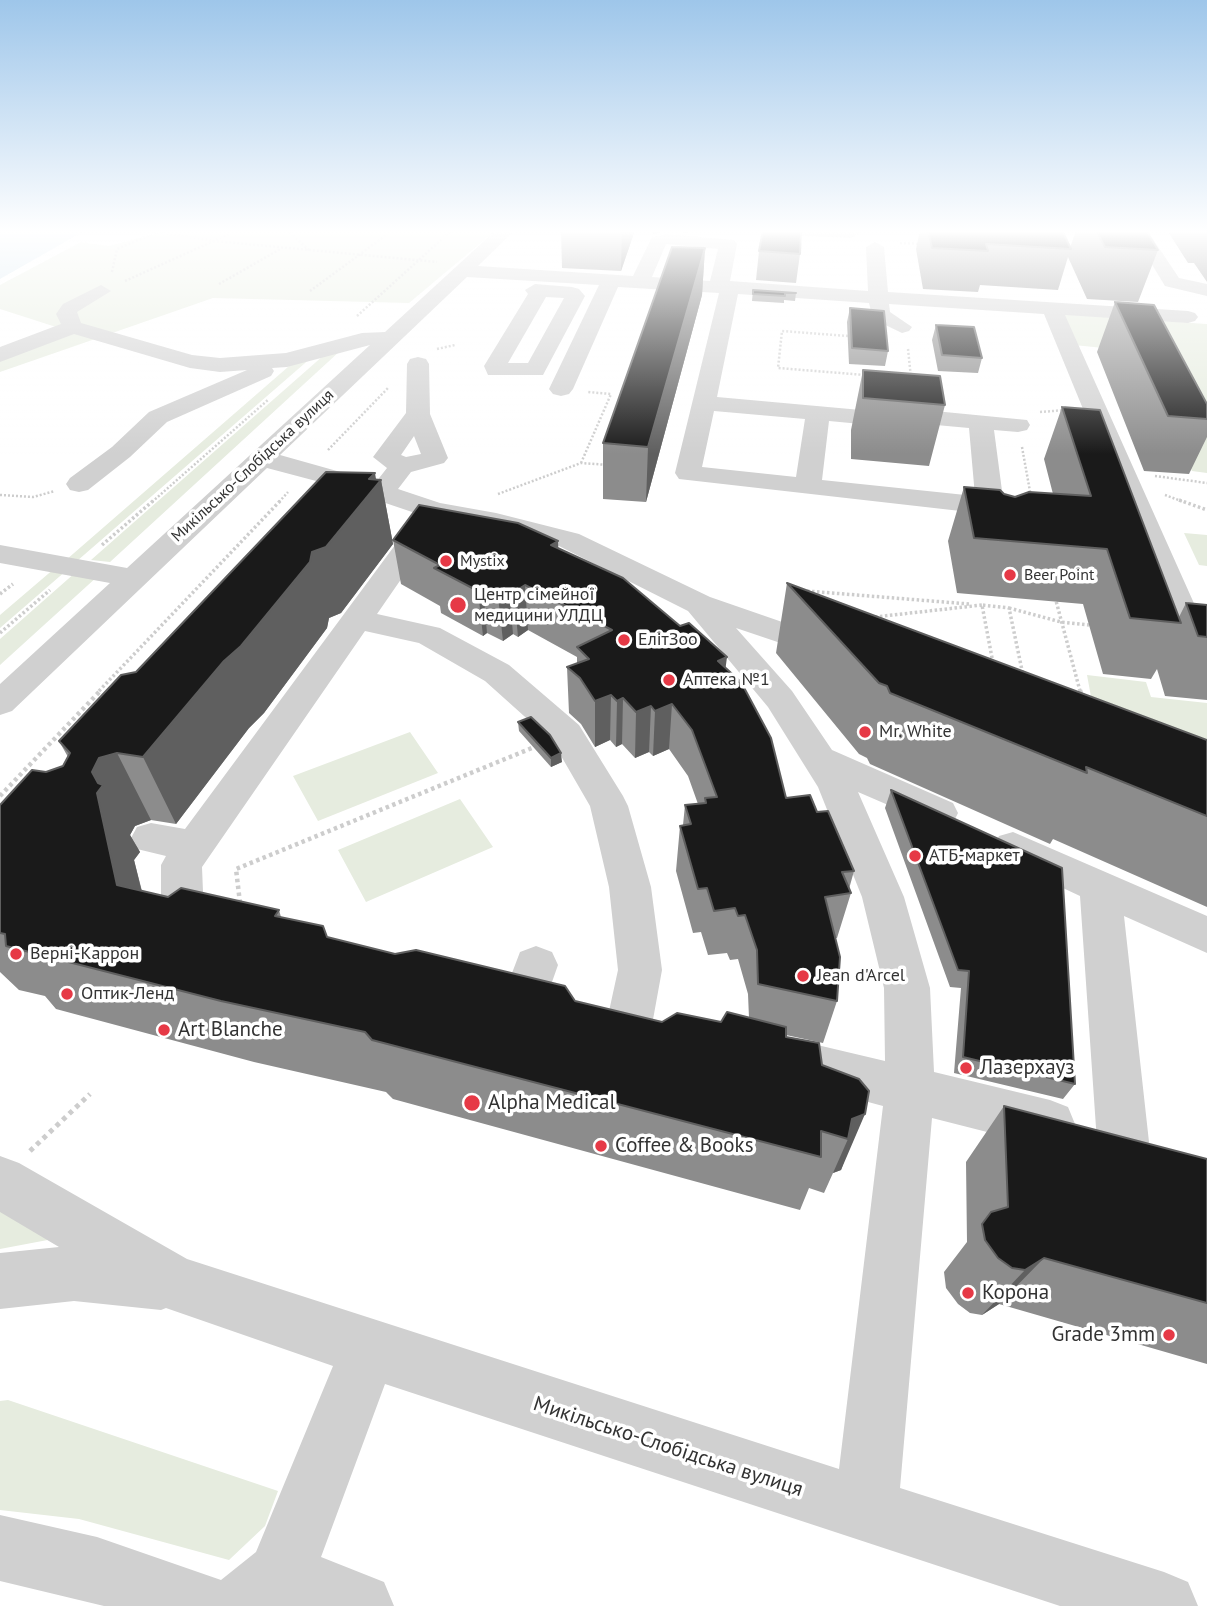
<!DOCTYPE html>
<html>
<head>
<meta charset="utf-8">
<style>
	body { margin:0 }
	canvas { display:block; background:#fff }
</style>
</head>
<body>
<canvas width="1207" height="1606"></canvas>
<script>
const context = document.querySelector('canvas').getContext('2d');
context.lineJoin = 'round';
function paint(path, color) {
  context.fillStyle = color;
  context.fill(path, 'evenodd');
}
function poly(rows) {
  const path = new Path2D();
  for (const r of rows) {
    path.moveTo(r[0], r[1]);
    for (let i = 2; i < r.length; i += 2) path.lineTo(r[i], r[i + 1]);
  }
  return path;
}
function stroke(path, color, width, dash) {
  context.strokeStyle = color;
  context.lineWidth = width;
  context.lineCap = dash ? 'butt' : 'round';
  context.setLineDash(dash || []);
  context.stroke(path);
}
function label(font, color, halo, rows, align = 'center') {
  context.font = font + ' "PT Sans",sans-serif';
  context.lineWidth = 7;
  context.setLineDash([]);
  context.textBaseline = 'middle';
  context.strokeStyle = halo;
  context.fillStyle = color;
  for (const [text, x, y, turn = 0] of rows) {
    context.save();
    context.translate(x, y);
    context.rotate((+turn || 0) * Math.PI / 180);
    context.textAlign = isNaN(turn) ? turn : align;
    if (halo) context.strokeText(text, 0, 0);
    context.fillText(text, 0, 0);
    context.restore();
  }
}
paint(poly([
	[170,230,496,230,409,303,213,298,0,372,0,350,56,327,0,309,0,285,81,242,108,246],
	[1059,314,1207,324,1207,473,1192,471,1133,351,1074,345],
	[340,351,110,562,91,560,324,355],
	[312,357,77,561,66,560,296,360],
	[1184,533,1207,535,1207,566,1199,565],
	[55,568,67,570,0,628,0,615],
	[76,572,98,576,0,665,0,639],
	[1087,675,1146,682,1151,697,1207,703,1207,747,1092,702],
	[410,732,438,773,318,821,293,776],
	[460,799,493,847,366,902,338,850],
	[0,1207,74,1235,0,1249],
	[8,1400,278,1491,265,1526,229,1560,79,1519,0,1510,0,1401]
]), '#e6ecdf');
paint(poly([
	[0,230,86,230,0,279]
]), '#cfe2ee');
stroke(poly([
	[287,230,309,250],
	[900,243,923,244],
	[112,272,117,249,157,232,215,241,437,262],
	[125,281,238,230],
	[219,284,282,248],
	[310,291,393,230],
	[357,316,452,230],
	[848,336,782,331,778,368,865,375],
	[437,349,455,345],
	[908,349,911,378],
	[1040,412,1066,410],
	[1022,447,1031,497],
	[328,450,388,388],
	[581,463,611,394,588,392],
	[1155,476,1207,483],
	[498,494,581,463,609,465],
	[0,495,33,497,55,491],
	[1165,495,1184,502],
	[152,502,269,399],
	[279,502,288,492]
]), '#cdcdcd', 2.5, [2, 2]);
stroke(poly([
	[1179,500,1207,510],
	[102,545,154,500],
	[807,591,969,604],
	[0,594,13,584],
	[1055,597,1080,691],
	[1009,608,1061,622,1089,625],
	[875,617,982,605],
	[0,633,50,590],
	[993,663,982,605,1009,608,1023,675],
	[99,691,281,500]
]), '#cdcdcd', 3.5, [2.5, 2.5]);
stroke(poly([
	[1080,690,1082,697],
	[0,796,101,690],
	[240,903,236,869,532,748]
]), '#cdcdcd', 4.5, [3.5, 3.5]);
stroke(poly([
	[30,1151,90,1094]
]), '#cdcdcd', 5, [4.5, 4.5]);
paint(poly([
	[496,230,515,230,478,266,633,276,652,237,666,234,734,240,737,244,730,281,868,291,866,247,875,242,884,247,888,292,1188,311,1195,313,1198,317,1195,321,1188,323,1065,315,1201,619,1207,624,1207,651,1196,648,1171,623,1044,314,889,304,890,312,912,327,909,331,902,333,873,319,869,303,738,294,717,397,861,410,914,409,1027,420,1030,425,1027,430,1018,432,994,430,1004,506,1009,527,1005,533,995,535,985,533,978,513,679,479,675,473,719,293,618,287,573,389,569,394,561,396,553,394,549,389,599,285,467,277,280,455,376,482,387,468,373,457,406,413,407,364,410,359,418,357,426,359,429,364,430,414,448,458,444,463,411,472,398,489,440,503,496,513,579,534,710,597,840,642,844,649,840,656,828,659,736,628,792,691,832,750,953,803,958,813,953,823,939,827,858,792,904,897,930,988,934,1072,1050,1100,1068,1107,1075,1124,1068,1141,1050,1148,932,1118,900,1488,1164,1572,1188,1582,1198,1606,1060,1606,385,1384,321,1557,384,1582,394,1606,104,1606,0,1581,0,1515,97,1537,221,1580,256,1552,333,1366,166,1308,161,1310,74,1301,0,1309,0,1253,59,1247,0,1212,0,1156,19,1163,187,1259,839,1469,883,1106,775,1077,768,1061,775,1045,792,1039,885,1061,884,988,862,897,818,787,768,707,688,611,559,546,495,529,442,520,377,614,440,628,509,665,579,725,623,796,628,806,651,887,662,970,652,1025,646,1040,629,1046,612,1040,606,1025,618,970,609,887,590,806,553,742,485,681,419,643,365,631,202,867,203,892,221,911,227,914,234,926,227,938,212,944,191,936,167,910,161,898,161,865,166,856,137,849,131,838,137,827,151,823,185,829,418,514,335,486,267,468,12,711,0,715,0,684,110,583,0,563,0,545,127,568,370,345,287,367,272,368,274,371,271,376,167,422,130,457,88,490,79,492,70,490,66,484,70,478,112,447,149,412,247,370,220,372,190,368,74,334,0,362,0,347,61,324,56,314,63,304,101,285,111,291,77,312,81,323,192,355,220,358,286,353,362,333,385,332,496,230],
	[666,244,718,249,710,281,652,277,666,244],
	[714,411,805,419,796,477,702,467,714,411],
	[829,421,861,424,914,423,969,428,975,496,822,480,829,421],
	[414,436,421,454,406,457,401,455,414,436],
	[776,230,865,230,851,238,785,235,776,230],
	[1131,230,1147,230,1179,278,1207,284,1207,296,1165,286,1131,230],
	[535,284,572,287,579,289,585,296,543,375,488,375,484,366,528,294,525,290,535,284],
	[546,297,564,298,528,363,508,363,546,297],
	[1013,832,1207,916,1207,953,1124,916,1149,1142,1141,1159,1123,1167,1105,1159,1097,1142,1080,896,999,858,993,847,999,836,1013,832],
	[536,946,552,952,558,965,540,1016,524,1022,508,1016,501,1002,520,952,536,946]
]), '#d0d0d0');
paint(poly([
	[561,230,635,230,621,271,562,268],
	[653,230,689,230,688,233,666,231,653,234],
	[920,230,1062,230,1070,248,1076,230,1146,230,1158,250,1138,302,1087,299,1068,257,1058,290,980,285,978,292,923,289,916,249],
	[1167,230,1207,230,1207,282,1194,263,1188,263],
	[705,248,702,295,646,502,603,499,603,443],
	[759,251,800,254,796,283,756,280],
	[753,290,796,293,795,301,784,300,784,303,752,301],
	[1115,302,1207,404,1207,437,1189,474,1144,471,1097,352],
	[850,308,888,351,885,366,849,364,847,322],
	[936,325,982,358,978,373,938,371,932,340],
	[863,370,945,405,929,466,851,459,851,430],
	[1062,407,1179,617,1186,603,1207,605,1207,700,1165,696,1157,669,1151,679,1103,674,1083,604,957,593,948,541,964,487,1015,497,1053,494,1044,459],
	[376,479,381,480,393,544,341,613,329,618,327,628,264,713,249,728,176,824,151,820,135,826,130,835,140,852,134,860,142,891,168,897,279,910,281,917,327,937,575,1001,662,1022,721,1022,749,1018,748,994,738,959,730,960,727,953,708,955,701,932,693,933,676,871,680,826,683,825,685,805,698,804,688,776,669,749,653,756,649,752,635,758,622,744,616,747,610,740,595,747,581,724,569,713,567,667,577,663,577,657,528,630,518,637,513,634,503,641,487,633,483,636,441,613,440,606,401,584,393,540,558,541,558,548,726,668,786,798,817,812,854,871,849,889,851,893,837,938,835,938,837,1001,823,1043,786,1035,786,1037,822,1065,869,1091,841,1170,833,1173,824,1193,809,1188,800,1210,393,1099,386,1092,254,1062,56,1009,45,996,19,990,0,972,0,805,46,772,63,766,68,757,59,741,136,672],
	[787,583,1207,740,1207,907,1053,839,1050,844,870,764,867,758,859,754,776,653],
	[518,722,562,762,551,767,519,731],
	[891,790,1075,1084,1063,1099,954,1073,961,988,950,987,885,808],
	[1004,1106,1207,1159,1207,1364,999,1304,982,1315,970,1313,958,1304,946,1288,944,1272,967,1242,966,1162]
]), '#8c8c8c');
paint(poly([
	[622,230,635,230,621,271],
	[653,230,666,230,666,231,653,234],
	[705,248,702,295,646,502,648,447],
	[375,473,377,485,381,480,393,544,341,613,329,618,327,628,264,713,249,728,176,824,143,757,224,661,312,552,369,479],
	[558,541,560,586,551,545],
	[525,585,528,630,518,637,514,592],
	[483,588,487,633,483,636,478,591],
	[509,589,513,634,503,641,498,596],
	[727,657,721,703,718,661],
	[611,695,610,740,595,747,595,701],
	[623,698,622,744,616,747,617,701],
	[672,704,669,749,653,756,655,711],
	[651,706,649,752,635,758,636,712],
	[117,753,151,820,135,826,130,835,140,852,134,860,156,950,117,885,92,772,99,758],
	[561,753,562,762,551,767,551,758],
	[865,1114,841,1170,833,1173,848,1139,852,1119],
	[1044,1258,999,1304,982,1315,1025,1270]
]), '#5f5f5f');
const building = poly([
	[763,230,801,230,800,254,759,251,763,230],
	[928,230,1062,230,1071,249,986,244,988,251,932,248,928,230],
	[1096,230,1146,230,1158,250,1105,247,1096,230],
	[672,247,705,248,648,447,603,443,672,247],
	[753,290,796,293,785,293,785,296,753,294,753,290],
	[1115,302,1154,305,1207,404,1207,419,1168,416,1115,302],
	[850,308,884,311,888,351,852,348,850,308],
	[936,325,974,327,982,358,942,355,936,325],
	[863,370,940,376,945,405,863,398,863,370],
	[1062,407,1100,410,1181,623,1130,618,1107,549,974,538,964,487,1000,490,1004,494,1015,497,1029,492,1091,496,1062,407],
	[326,472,375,473,369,479,381,480,326,547,312,552,310,562,241,646,224,661,143,757,117,753,99,758,92,772,98,783,103,785,97,793,117,885,168,897,181,888,279,910,275,916,323,926,327,937,395,954,416,950,565,986,575,1001,662,1022,677,1013,721,1022,727,1012,786,1027,786,1037,819,1043,822,1065,859,1079,869,1091,865,1114,852,1119,848,1139,821,1131,821,1157,372,1040,365,1032,221,1001,6,946,5,934,0,933,0,805,32,770,46,772,63,766,70,753,59,741,121,675,136,672,326,472],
	[419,505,518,523,558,541,551,545,623,578,680,626,689,623,727,657,718,661,741,682,771,738,786,798,810,795,817,812,828,811,854,871,842,872,851,893,825,897,840,957,837,1001,758,984,757,950,745,915,738,916,735,908,714,911,707,888,698,889,680,826,691,824,685,805,706,803,705,798,717,797,692,730,672,704,655,711,651,706,636,712,623,698,617,701,611,695,595,701,580,678,567,667,589,659,577,647,612,630,525,585,514,592,509,589,498,596,483,588,478,591,434,568,440,565,393,540,419,505],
	[787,583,1207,740,1207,816,1086,767,1087,773,890,693,887,686,879,683,787,583],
	[1186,603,1207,605,1207,637,1198,636,1186,603],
	[531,717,550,735,561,753,551,758,518,722,531,717],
	[891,790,1062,868,1075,1084,963,1057,969,971,958,970,891,790],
	[1004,1106,1207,1159,1207,1303,1044,1258,1025,1270,1012,1268,998,1258,985,1240,982,1224,991,1212,1008,1207,1004,1106]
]);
paint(building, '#1a1a1a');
stroke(building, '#5f5f5f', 2);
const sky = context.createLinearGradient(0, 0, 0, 454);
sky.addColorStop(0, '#9ec6ea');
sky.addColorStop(0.51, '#fff');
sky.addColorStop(1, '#ffffff00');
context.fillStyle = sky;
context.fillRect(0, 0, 1207, 454);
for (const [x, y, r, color] of [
	[446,561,7,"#e63946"],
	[1010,575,7,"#e63946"],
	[458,605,9,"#e63946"],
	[624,640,7,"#e63946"],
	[669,680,7,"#e63946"],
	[865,732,7,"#e63946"],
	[915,856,7,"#e63946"],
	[16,954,7,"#e63946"],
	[803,976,7,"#e63946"],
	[67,994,7,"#e63946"],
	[164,1030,7,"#e63946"],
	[966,1068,7,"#e63946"],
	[472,1103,9,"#e63946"],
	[601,1146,7,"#e63946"],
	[968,1293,7,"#e63946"],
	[1169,1335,7,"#e63946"]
]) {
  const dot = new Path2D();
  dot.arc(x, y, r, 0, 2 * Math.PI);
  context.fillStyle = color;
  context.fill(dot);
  stroke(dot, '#fff', 2.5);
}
label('16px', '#333', '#fff', [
	["Микільсько-Слобідська вулиця",253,466,-43]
]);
label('16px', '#333', '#fff', [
	["Mystix",460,561],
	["Beer Point",1024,575]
], 'left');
label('18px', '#333', '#fff', [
	["Центр сімейної",474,595],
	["медицини УЛДЦ",474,616],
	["ЕлітЗоо",638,640],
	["Аптека №1",683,680],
	["Mr. White",879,732],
	["АТБ-маркет",929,856],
	["Верні-Каррон",30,954],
	["Jean d'Arcel",817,976],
	["Оптик-Ленд",81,994]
], 'left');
label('21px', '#333', '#fff', [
	["Art Blanche",178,1030],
	["Лазерхауз",980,1068],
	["Alpha Medical",488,1103],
	["Coffee & Books",615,1146],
	["Корона",982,1293],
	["Grade 3mm",1155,1335,"right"]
], 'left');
label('21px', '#333', '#fff', [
	["Микільсько-Слобідська вулиця",668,1447,18]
]);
</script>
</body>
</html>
